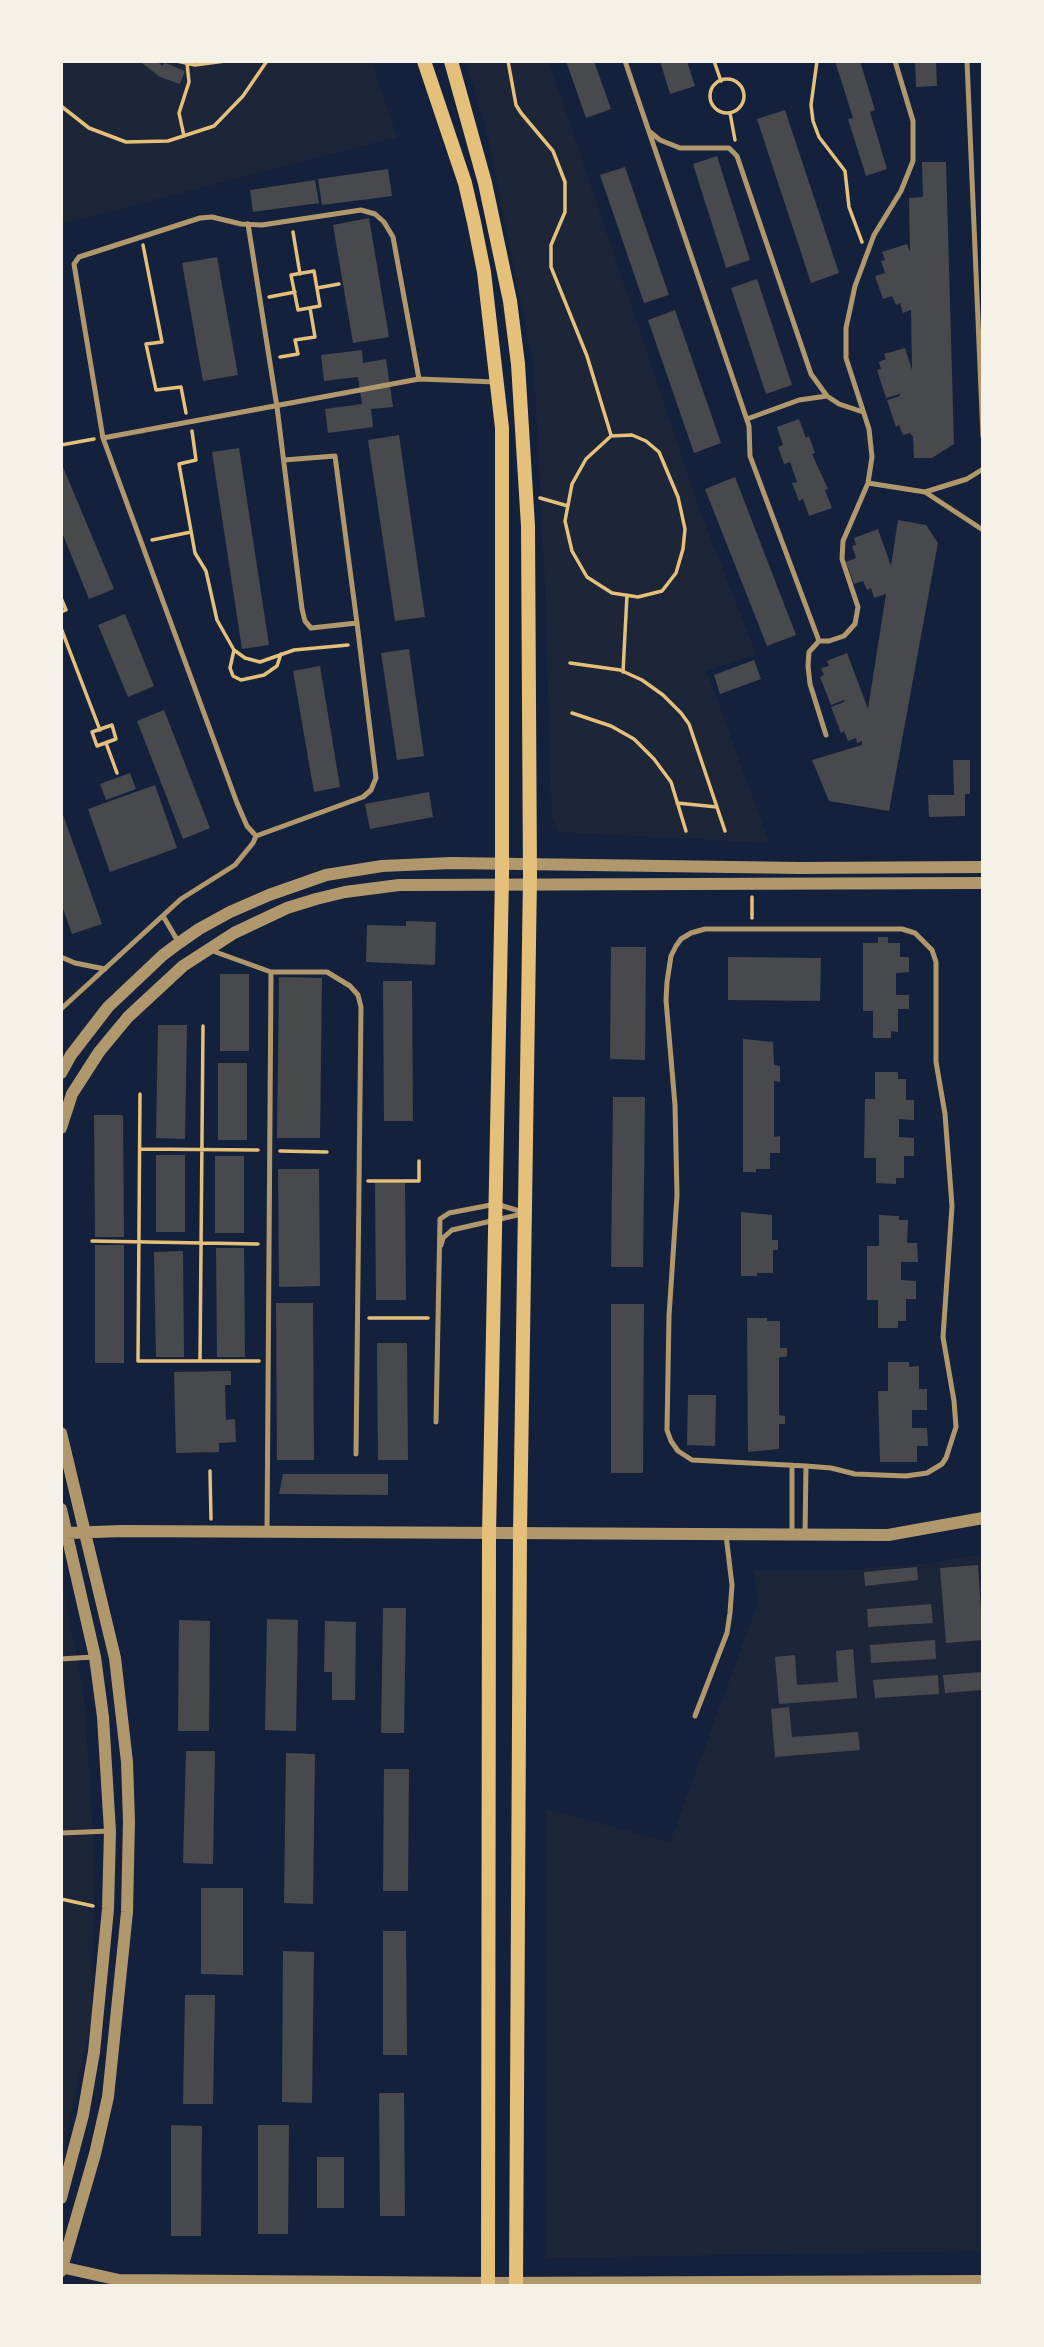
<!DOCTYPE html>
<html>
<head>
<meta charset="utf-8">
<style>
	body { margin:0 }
	#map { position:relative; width:1044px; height:2347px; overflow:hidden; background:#14213d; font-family:Karla,sans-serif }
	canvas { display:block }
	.frame { position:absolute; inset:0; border:63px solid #f6f1e7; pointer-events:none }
</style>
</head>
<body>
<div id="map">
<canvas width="1044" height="2347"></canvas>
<div class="frame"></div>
</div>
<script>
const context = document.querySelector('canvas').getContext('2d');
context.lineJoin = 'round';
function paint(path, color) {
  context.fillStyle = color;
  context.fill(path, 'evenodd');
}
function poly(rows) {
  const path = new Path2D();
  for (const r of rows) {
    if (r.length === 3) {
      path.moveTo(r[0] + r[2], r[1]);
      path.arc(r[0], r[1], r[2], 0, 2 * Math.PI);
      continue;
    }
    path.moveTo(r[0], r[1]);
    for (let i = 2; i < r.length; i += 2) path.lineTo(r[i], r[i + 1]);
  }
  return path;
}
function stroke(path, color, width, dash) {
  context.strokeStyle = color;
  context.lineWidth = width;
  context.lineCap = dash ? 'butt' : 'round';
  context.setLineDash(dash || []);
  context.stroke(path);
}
paint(poly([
	[61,61,371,61,397,137,61,224],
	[466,61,549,61,701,514,756,654,707,671,769,843,559,832,552,818,544,561,534,369,487,132],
	[983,1554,983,2251,546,2258,546,1809,670,1842,758,1603,754,1571,826,1571,928,1564],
	[61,1577,84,1695,95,1864,91,2021,61,2162]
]), '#1d2539');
paint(poly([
	[143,61,157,61,162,66,165,63,185,71,180,84,160,77,142,63],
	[566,61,594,61,611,109,586,118],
	[660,61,687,61,695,86,670,94],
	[835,61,860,61,875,110,870,112,887,169,866,176,848,119,853,118],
	[915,61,936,61,937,86,916,87],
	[785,110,839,273,811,283,757,119],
	[717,156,750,260,726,268,693,164],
	[922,162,946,162,954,444,932,458,914,458,913,437,910,433,903,435,899,425,896,427,887,400,900,396,900,394,886,398,877,370,881,369,879,362,886,359,884,354,905,348,912,370,911,310,903,313,900,303,896,305,892,296,883,299,875,276,885,273,881,261,885,260,882,252,907,244,910,252,909,198,923,197],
	[625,167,669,295,644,303,600,175],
	[388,169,392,196,322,205,318,179],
	[315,180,319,203,253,212,250,190],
	[369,218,389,337,353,343,333,225],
	[217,257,238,375,203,381,182,263],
	[757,279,792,385,766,394,731,288],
	[675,310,721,443,694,453,648,320],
	[362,350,363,363,386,359,393,407,371,409,373,427,328,433,325,409,362,404,358,377,324,381,321,355],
	[799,419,806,438,809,436,815,453,812,454,828,489,825,490,832,508,809,516,803,499,799,501,792,483,797,482,790,462,784,464,778,447,783,445,777,427],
	[399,435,425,617,395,621,368,440],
	[239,448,269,645,242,649,212,452],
	[63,467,114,589,89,599,61,530,61,468],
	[735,477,796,635,767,646,705,489],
	[898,520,926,525,938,543,889,811,829,801,812,760,862,745,862,741,857,743,856,738,848,741,844,731,841,733,831,707,844,702,844,700,831,705,820,677,824,675,821,668,829,666,827,661,847,653,868,709,886,594,874,598,871,588,867,590,863,581,854,584,846,562,856,558,852,546,856,545,854,538,878,529,891,566],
	[125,614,154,686,128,697,98,625],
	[409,649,424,756,397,760,381,653],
	[754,660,761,679,720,694,714,675],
	[320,666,340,787,314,792,293,671],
	[164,710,210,828,183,839,137,721],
	[953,760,970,760,970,794,965,794,965,816,929,817,928,795,954,795],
	[130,773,136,789,106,800,100,784],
	[155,785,177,848,110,872,88,809],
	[429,792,433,817,370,829,365,804],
	[62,812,102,924,72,934,61,903],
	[406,921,436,922,435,965,366,962,367,925,406,926],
	[878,937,888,937,888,943,900,943,900,957,909,957,909,972,896,973,896,995,909,995,909,1009,898,1009,898,1032,891,1031,891,1038,873,1038,873,1011,863,1011,863,943,878,943],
	[611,947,646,947,645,1060,610,1059],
	[728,957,821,958,820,1001,728,1000],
	[220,974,249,974,249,1051,220,1051],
	[279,977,322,978,320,1138,277,1138],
	[383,981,412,981,413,1121,384,1121],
	[158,1025,187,1025,185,1139,156,1138],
	[743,1039,773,1042,774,1065,780,1066,780,1082,774,1081,774,1137,780,1136,780,1153,770,1153,770,1169,756,1169,756,1172,743,1172],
	[218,1063,247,1063,247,1140,218,1140],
	[875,1072,898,1072,898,1079,906,1079,906,1100,914,1100,914,1120,899,1119,899,1137,914,1138,914,1156,904,1156,904,1178,896,1178,896,1184,876,1183,876,1158,864,1158,865,1099,875,1099],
	[613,1097,645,1097,643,1267,611,1267],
	[94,1115,123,1115,124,1237,95,1237],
	[156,1155,185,1155,185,1232,156,1232],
	[215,1156,244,1156,244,1233,215,1233],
	[278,1169,319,1169,320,1286,279,1287],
	[375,1183,405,1183,406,1300,376,1300],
	[741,1212,772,1215,772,1240,778,1240,778,1250,773,1250,773,1273,757,1273,757,1276,741,1276],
	[879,1215,899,1216,899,1220,908,1220,907,1243,917,1243,918,1262,901,1262,901,1280,916,1281,916,1299,906,1299,906,1321,898,1321,898,1328,878,1328,878,1300,867,1300,867,1246,879,1246],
	[95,1245,124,1245,124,1363,95,1363],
	[216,1248,244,1248,245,1357,217,1357],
	[183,1251,184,1357,156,1357,154,1252],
	[276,1303,313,1303,314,1460,277,1460],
	[611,1304,644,1304,643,1473,611,1473],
	[747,1318,767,1318,767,1321,780,1321,780,1348,787,1348,787,1357,779,1357,779,1415,785,1416,785,1424,779,1424,779,1449,748,1452],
	[377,1343,407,1343,408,1460,378,1460],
	[888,1362,909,1362,909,1367,919,1366,919,1389,927,1389,927,1410,912,1410,912,1428,927,1428,928,1446,917,1446,917,1462,880,1462,878,1391,888,1391],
	[231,1371,231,1385,225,1385,226,1420,235,1419,236,1442,219,1443,219,1452,176,1453,174,1372],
	[688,1395,716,1395,715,1446,687,1445],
	[283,1474,388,1474,388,1495,279,1494],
	[978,1565,983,1640,946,1643,940,1568],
	[917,1567,918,1580,865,1586,864,1572],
	[931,1604,933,1623,868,1627,867,1609],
	[383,1608,406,1608,404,1733,381,1733],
	[267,1619,298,1620,296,1731,265,1730],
	[179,1620,210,1621,209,1731,178,1731],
	[325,1621,356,1622,355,1700,332,1700,332,1672,324,1672],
	[935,1640,936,1659,871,1663,870,1645],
	[853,1649,857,1698,779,1704,775,1657,795,1655,797,1685,838,1682,836,1651],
	[983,1672,983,1690,945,1693,943,1675],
	[938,1675,939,1694,875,1698,873,1680],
	[789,1707,792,1737,858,1732,860,1750,775,1757,771,1709],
	[186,1751,215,1751,213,1864,183,1863],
	[286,1753,315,1754,313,1904,284,1903],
	[384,1769,409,1769,408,1891,383,1891],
	[201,1888,243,1888,243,1975,201,1974],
	[383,1931,406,1931,407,2055,383,2055],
	[283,1951,314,1952,312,2103,282,2102],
	[185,1995,215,1995,213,2104,183,2104],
	[379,2093,404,2093,405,2216,380,2216],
	[171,2125,202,2126,201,2236,171,2236],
	[258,2125,289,2125,288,2234,258,2234],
	[317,2157,344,2157,344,2208,317,2208]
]), '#48494c');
stroke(poly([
	[177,61,195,65,225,61],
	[508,61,516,105,521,113,553,151,565,182,565,212,551,245,551,267,587,356,611,435],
	[714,61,721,81],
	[817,61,811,105,813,121,819,137,845,171,849,207,862,242],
	[727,96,17],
	[61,106,89,128,126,142,168,141,214,126,243,96,267,61],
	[730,113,735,140],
	[184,136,179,113,189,82,187,63],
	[293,232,300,274],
	[143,245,162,342,146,344,156,390,181,387,186,413],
	[314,271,320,306,298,310,291,275,314,271],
	[317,288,339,284],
	[269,297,295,292],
	[280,357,298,354,295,340,315,337,310,308],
	[192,431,196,460,179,464,195,553,206,571,217,620,234,650,245,658,260,662,294,650,348,645],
	[632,435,646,441,659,452,678,497,685,529,683,549,676,573,662,591,638,597,612,593,587,577,572,551,565,521,572,484,586,459,611,436,632,435],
	[61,445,94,439],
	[540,498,568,506],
	[152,540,191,532],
	[61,598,66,610,61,612],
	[61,628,100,730],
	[234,650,230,668,233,676,241,680,264,675,277,666,281,654],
	[570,663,620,670,642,680,663,695,681,713,689,724,725,831],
	[623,672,627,595],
	[572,713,611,726,634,739,654,759,671,782,686,831],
	[112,725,116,739,97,746,92,732,112,725],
	[106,743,117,773],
	[677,803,717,807],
	[752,918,752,897],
	[140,1094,138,1361,259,1361],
	[140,1149,258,1150],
	[280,1151,327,1152],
	[368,1181,419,1181,419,1161],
	[92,1241,258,1244],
	[369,1318,428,1318],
	[200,1361,203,1026],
	[210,1471,211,1519],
	[61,1899,93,1906]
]), '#e5c07b', 3.5);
stroke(poly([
	[625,61,749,426,750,456,819,641,829,641,844,636,855,624,858,607,842,559,843,541,868,483,872,457,869,429,846,358,846,328,855,286,874,235,901,191,913,161,913,121,895,61],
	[967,61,983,437],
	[650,132,660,140,680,148,729,148,737,156,811,374,827,396,839,404,863,412],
	[747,419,799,400,827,396],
	[103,438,419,379,496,382],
	[284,460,335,456,357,623],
	[983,469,967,479,925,492,983,530],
	[868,483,925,492],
	[819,641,809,652,808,666,810,684,826,735],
	[256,836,247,826,237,803,103,438,74,264,79,257,200,218,212,217,241,224,262,225,361,210,375,214,384,222,393,237,419,379],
	[163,916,179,943],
	[705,929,902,929,915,933,932,950,936,962,936,1062,945,1114,952,1206,943,1337,954,1401,956,1427,946,1458,942,1464,927,1473,906,1476,855,1474,831,1468,806,1466,692,1460,678,1451,671,1441,667,1430,669,1316,677,1195,675,1105,666,1000,667,982,671,956,676,946,681,939,691,933,705,929],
	[210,950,271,972,327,972,350,986,358,995,361,1007,356,1454],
	[61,957,75,963,105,969],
	[61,1009,181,899,235,865,253,843,256,836,363,797,371,790,376,778,357,623,311,628,305,621,302,609,277,407,248,224],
	[441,1245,443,1238,452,1230,522,1214],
	[436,1422,440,1219,449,1213,496,1204,523,1212],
	[267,1532,271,972],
	[792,1535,792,1465],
	[805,1535,806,1466],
	[61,1659,93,1657],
	[695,1716,727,1633,730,1613,732,1585,726,1535],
	[61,1833,110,1831]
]), '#b1986c', 5);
stroke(poly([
	[61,1073,71,1055,108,1007,163,955,179,943,199,929,230,912,269,895,326,875,382,866,451,863,801,868,983,867],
	[61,1128,72,1094,99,1052,128,1017,183,966,234,933,287,908,316,899,345,892,399,885,983,883],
	[61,1433,115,1658,127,1762,129,1821,127,1912,108,2097,95,2154,61,2271],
	[61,1509,95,1657,103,1717,110,1831,108,1909,94,2052,83,2115,61,2198],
	[67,1533,122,1531,888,1535,983,1518],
	[61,2267,119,2280,488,2283,983,2281]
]), '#b1986c', 12);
stroke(poly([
	[424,61,465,183,474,222,484,272,502,428,502,878,489,1534,488,2286],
	[451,61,485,183,510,301,518,364,528,526,530,878,520,1533,516,2286]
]), '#e5c07b', 14);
</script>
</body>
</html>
